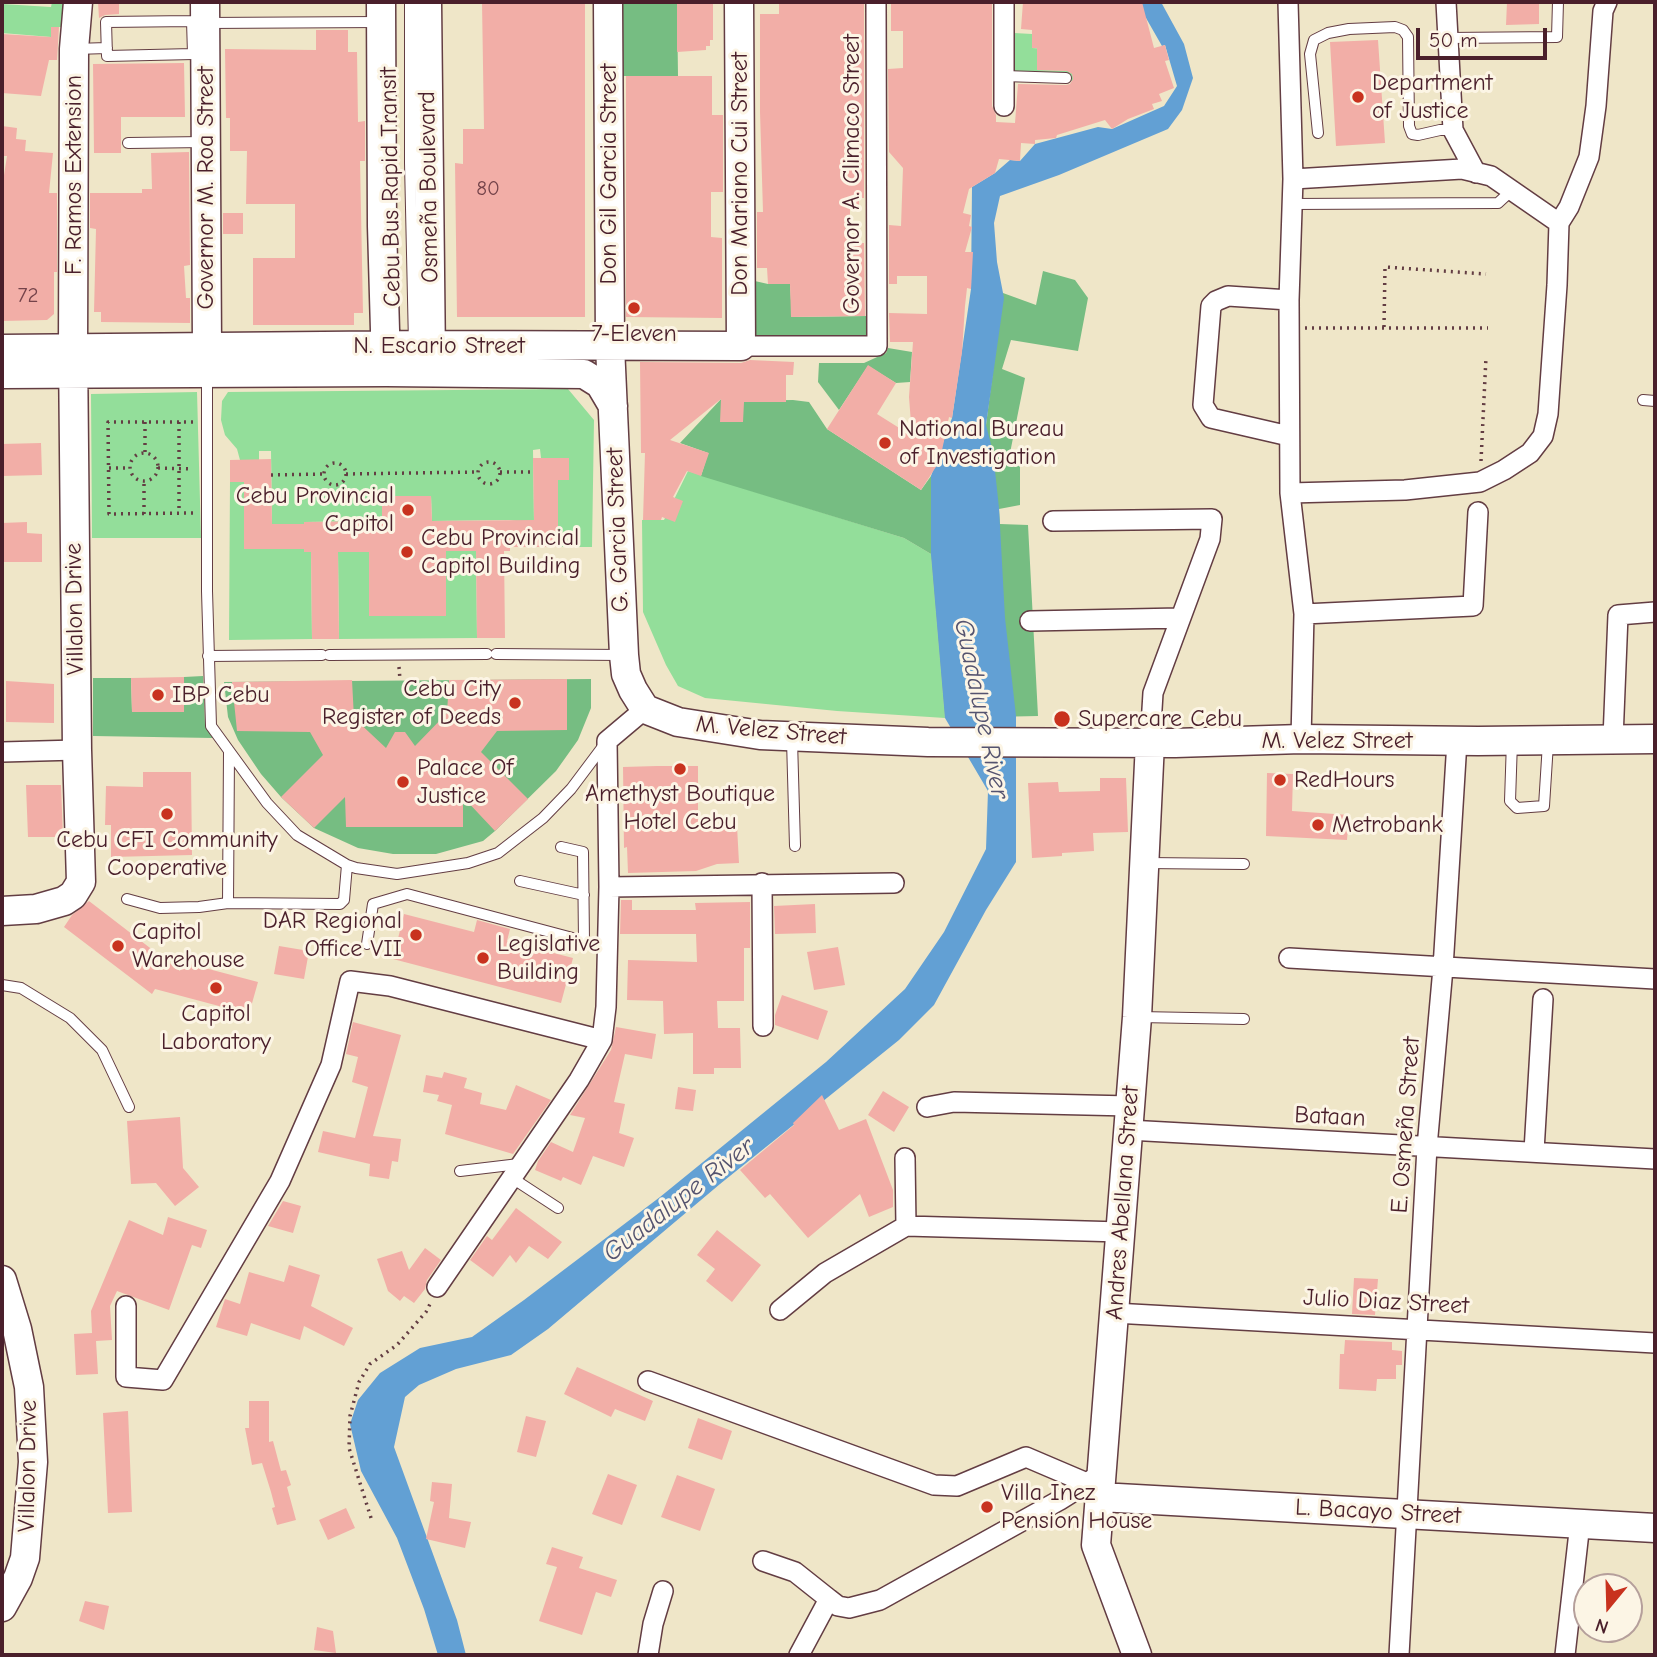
<!DOCTYPE html>
<html>
<head>
<meta charset="utf-8">
<style>
	body { margin:0 }
	#map { position:relative; width:1657px; height:1657px; overflow:hidden; background:#efe6c8; font-family:"Comic Neue",sans-serif }
	canvas { display:block }
	.frame { position:absolute; inset:0; border:4px solid #4a1f2b; pointer-events:none }
	.north { position:absolute; left:1573px; top:1573px; width:70px; height:70px; box-sizing:border-box; background:#fcf5e5; border:2px solid #b59f9b; border-radius:50%; rotate:199deg; font-size:19px; font-weight:700; line-height:28px; text-align:center; color:#4a1f2b }
	.north::after { content:''; display:block; margin:auto; width:24px; height:32px; background:#c8321e; clip-path:polygon(50% 0,100% 100%,50% 72%,0 100%) }
	.scale { position:absolute; left:1416px; top:28px; width:131px; height:32px; box-sizing:border-box; border:4px solid #4a1f2b; border-top:0; padding-left:9px; font-size:21px; line-height:24px; white-space:nowrap; color:#4a1f2b; -webkit-text-stroke:5px #fcf5e5; paint-order:stroke }
</style>
</head>
<body>
<div id="map">
<canvas width="1657" height="1657"></canvas>
<div class="frame"></div>
<div class="north">N</div>
<div class="scale">50 m</div>
</div>
<script>
const context = document.querySelector('canvas').getContext('2d');
context.lineJoin = 'round';
function paint(path, color) {
  context.fillStyle = color;
  context.fill(path, 'evenodd');
}
function poly(rows) {
  const path = new Path2D();
  for (const r of rows) {
    if (r.length === 3) {
      path.moveTo(r[0] + r[2], r[1]);
      path.arc(r[0], r[1], r[2], 0, 2 * Math.PI);
      continue;
    }
    path.moveTo(r[0], r[1]);
    for (let i = 2; i < r.length; i += 2) path.lineTo(r[i], r[i + 1]);
  }
  return path;
}
function stroke(path, color, width, dash) {
  context.strokeStyle = color;
  context.lineWidth = width;
  context.lineCap = dash ? 'butt' : 'round';
  context.setLineDash(dash || []);
  context.stroke(path);
}
function label(font, color, halo, rows, align = 'center') {
  context.font = font + ' "Comic Neue",sans-serif';
  context.lineWidth = 6;
  context.setLineDash([]);
  context.textBaseline = 'middle';
  context.strokeStyle = halo;
  context.fillStyle = color;
  for (const [text, x, y, turn = 0] of rows) {
    context.save();
    context.translate(x, y);
    context.rotate((+turn || 0) * Math.PI / 180);
    context.textAlign = isNaN(turn) ? turn : align;
    if (halo) context.strokeText(text, 0, 0);
    context.fillText(text, 0, 0);
    context.restore();
  }
}
paint(poly([
	[52,2,71,2,69,27,51,27,51,37,2,33,2,4,51,7],
	[1014,33,1032,34,1032,48,1046,49,1046,55,1037,56,1037,70,1074,71,1074,81,1014,78],
	[568,389,594,420,592,547,558,547,558,480,569,458,541,458,540,449,533,450,534,523,509,520,432,521,431,496,382,496,382,521,304,522,304,524,272,524,271,451,259,451,259,460,240,460,237,449,225,435,221,420,222,401,228,392],
	[197,392,201,538,92,538,91,394],
	[688,471,904,538,931,554,945,718,837,711,705,698,678,686,666,665,643,612,642,520,664,520],
	[230,482,244,482,244,549,304,549,304,552,311,552,312,639,229,640],
	[432,551,476,551,477,638,339,639,338,552,383,552,369,575,369,616,446,616,446,575]
]), '#93de9a');
paint(poly([
	[611,2,677,2,678,76,611,76],
	[1043,271,1075,280,1088,298,1078,351,1011,340,1002,369,1025,378,1009,458,1020,465,1020,505,999,509,1000,524,1028,525,1038,716,945,718,931,554,904,538,701,476,708,453,680,443,722,398,725,401,793,400,809,402,827,429,921,490,931,476,986,425,1003,293,1036,305],
	[746,279,768,284,790,284,792,317,867,316,866,344,748,339],
	[888,348,912,352,910,382,896,383,868,366,839,410,818,382,819,363,864,363,886,353],
	[203,676,205,725,213,738,93,736,93,678,131,678,132,712,183,712,184,677],
	[591,679,591,708,578,740,556,771,495,831,483,841,436,854,393,854,358,848,314,828,281,797,261,774,238,740,228,717,224,682]
]), '#76bd82');
paint(poly([
	[1134,2,1161,2,1184,44,1193,78,1182,110,1168,129,1059,175,1000,196,994,223,997,262,1004,298,986,425,993,452,999,508,1005,618,1016,716,1016,862,986,910,934,1005,899,1040,720,1184,548,1329,511,1355,456,1369,419,1385,405,1397,394,1447,457,1620,466,1655,438,1655,424,1609,397,1538,361,1471,350,1424,358,1400,380,1373,420,1348,472,1337,524,1300,660,1197,826,1062,905,989,944,932,986,849,988,791,945,718,931,554,931,476,952,418,971,289,972,187,995,173,1010,160,1020,161,1035,144,1098,127,1112,129,1164,106,1177,86,1165,45,1162,46,1146,18,1142,19]
]), '#62a0d4');
paint(poly([
	[98,2,119,2,119,14,105,15,99,18],
	[482,2,585,2,585,317,457,317,455,163,463,164,463,129,484,129],
	[677,2,713,2,713,40,710,40,710,46,706,46,706,50,677,52],
	[779,2,864,2,864,198,859,198,859,207,850,207,850,243,864,243,865,316,791,317,790,284,768,284,767,268,757,268,757,212,763,212,760,112,760,14,779,14],
	[891,2,992,2,992,106,996,115,996,122,1015,123,1018,84,1066,85,1070,84,1073,79,1072,74,1067,71,1037,70,1037,48,1032,48,1032,30,1021,29,1023,2,1142,2,1154,48,1165,45,1169,60,1165,61,1174,88,1159,94,1162,101,1152,104,1154,109,1128,119,1112,129,1105,120,1057,135,1056,138,1035,140,1035,144,1021,143,1020,161,999,159,995,173,969,189,963,213,971,215,969,226,972,227,965,252,973,252,971,289,967,288,965,306,962,352,952,418,949,417,941,455,943,456,921,490,827,429,868,365,896,383,877,414,912,436,909,397,913,342,890,342,889,313,927,314,927,276,897,276,897,284,889,284,889,225,901,226,903,168,889,152,888,69,903,68,903,31,891,31],
	[1507,2,1539,2,1539,24,1506,25],
	[51,27,59,27,57,60,49,60,41,96,2,93,2,34,51,37],
	[316,30,348,30,348,52,357,52,358,122,365,121,365,161,360,161,363,313,354,313,354,325,253,325,253,258,295,258,295,204,246,204,247,151,230,151,230,118,226,118,225,49,316,50],
	[1378,40,1385,143,1336,146,1330,42],
	[184,63,185,117,121,117,121,153,94,153,93,64],
	[626,76,712,76,712,115,723,115,723,192,711,192,711,237,722,238,722,318,626,317],
	[2,126,17,128,16,139,26,140,25,151,53,153,49,193,57,193,57,272,54,272,54,314,47,320,2,321,2,188,7,156,2,156],
	[189,152,190,265,184,266,186,298,190,298,190,323,101,322,101,312,94,312,96,229,90,228,90,193,142,193,142,189,152,189,151,153],
	[223,213,243,213,243,234,223,234],
	[750,360,794,362,793,375,786,375,786,402,744,402,743,422,720,422,721,399,670,440,709,453,701,476,687,471,673,497,683,501,675,522,662,517,661,520,643,520,645,453,641,453,640,362,741,363],
	[41,443,42,475,2,476,2,444],
	[533,458,569,458,569,480,558,480,558,547,510,547,510,551,504,551,505,638,477,638,476,551,446,551,446,616,369,616,369,552,338,552,339,639,312,639,311,552,304,552,304,549,244,549,244,482,230,482,230,460,271,459,272,524,304,524,304,522,382,521,382,496,431,496,432,521,534,520],
	[27,522,27,533,42,534,42,562,2,562,2,523],
	[184,677,184,712,132,712,131,678],
	[567,679,567,730,497,731,481,752,528,799,495,831,463,797,463,827,346,827,345,797,314,828,281,797,323,755,310,732,237,731,232,682,352,680,354,718,386,748,395,732,405,732,415,746,447,713,449,680],
	[6,681,54,684,54,723,6,722],
	[657,766,698,766,698,826,737,826,739,863,717,864,696,871,628,873,627,847,624,848,623,767],
	[143,772,191,772,192,855,111,857,111,825,105,825,106,786,143,787],
	[1267,773,1293,774,1292,811,1349,815,1347,840,1266,836],
	[1100,778,1126,778,1128,832,1093,833,1094,851,1062,853,1062,856,1032,858,1028,783,1058,782,1059,792,1100,791],
	[26,785,61,785,63,837,28,837],
	[621,900,632,900,632,910,696,910,695,903,750,902,750,948,744,948,744,1001,717,1001,718,1028,740,1028,741,1068,714,1068,714,1074,693,1074,693,1033,664,1034,663,1001,627,1000,628,960,697,962,696,934,620,934],
	[89,901,180,971,182,962,258,982,249,1014,155,989,152,994,64,927,72,915],
	[815,904,816,933,775,934,774,906],
	[404,914,474,932,477,920,510,929,507,941,573,958,561,1003,393,959],
	[279,946,309,951,304,979,274,974],
	[838,947,845,985,814,990,807,952],
	[782,995,828,1011,818,1040,775,1025,775,1015],
	[353,1022,401,1035,373,1136,401,1139,398,1162,392,1161,389,1179,369,1176,370,1164,318,1152,323,1131,355,1138,368,1087,352,1082,358,1057,346,1054],
	[616,1027,656,1034,652,1059,625,1054,614,1102,625,1104,619,1133,634,1138,624,1167,593,1156,581,1185,563,1177,561,1181,535,1170,538,1161,551,1142,573,1152,585,1118,570,1115,611,1050],
	[444,1072,467,1078,464,1088,482,1093,480,1104,506,1110,516,1085,551,1100,513,1154,445,1134,452,1105,437,1101,439,1095,423,1092,426,1075,442,1078],
	[678,1087,696,1090,693,1111,675,1109],
	[883,1091,909,1107,894,1132,868,1115],
	[822,1095,839,1130,866,1119,893,1190,893,1207,869,1217,860,1194,808,1238,770,1194,765,1198,740,1170,794,1125,793,1123],
	[180,1117,183,1168,199,1187,175,1206,156,1183,131,1184,127,1121],
	[283,1201,301,1206,293,1233,268,1226],
	[516,1208,562,1242,548,1259,529,1246,516,1263,510,1255,493,1277,470,1260,487,1236,492,1240],
	[168,1217,207,1230,201,1248,192,1245,169,1310,117,1291,110,1306,112,1340,96,1341,98,1374,76,1375,74,1334,92,1333,91,1311,129,1220,163,1235],
	[717,1230,761,1265,732,1302,706,1281,715,1269,697,1255],
	[425,1248,441,1260,427,1280,425,1289,414,1303,404,1296,400,1301,388,1291,377,1259,402,1251,409,1270],
	[289,1265,320,1275,311,1306,353,1328,344,1346,304,1326,300,1340,251,1323,247,1336,216,1327,225,1299,240,1304,249,1272,284,1282],
	[1354,1278,1378,1279,1375,1315,1352,1314],
	[1345,1340,1392,1342,1392,1350,1402,1351,1402,1365,1396,1365,1396,1379,1377,1379,1376,1391,1339,1389,1340,1354,1344,1354],
	[577,1367,653,1401,645,1421,615,1409,611,1417,564,1394],
	[249,1401,269,1401,269,1442,273,1441,281,1471,286,1470,291,1485,287,1487,296,1520,277,1525,272,1508,275,1507,271,1492,262,1463,252,1465,245,1428,249,1428],
	[128,1411,132,1512,108,1513,103,1413],
	[526,1416,546,1421,536,1457,517,1452],
	[698,1418,732,1431,722,1460,688,1448],
	[608,1474,637,1485,622,1525,592,1514],
	[677,1475,715,1489,700,1531,661,1517],
	[432,1482,452,1484,449,1518,471,1522,465,1548,426,1539,434,1502,430,1501],
	[346,1508,355,1528,328,1540,319,1520],
	[552,1547,583,1557,579,1568,617,1580,611,1597,596,1592,582,1635,539,1621,557,1567,546,1564],
	[85,1601,109,1606,104,1630,79,1621],
	[317,1627,333,1631,336,1653,314,1650]
]), '#f2aea7');
const lane = poly([
	[410,2,410,163,414,344],
	[192,21,193,54,107,56,106,22,192,21],
	[206,23,380,22],
	[1448,38,1557,37,1558,2],
	[75,49,107,48],
	[1004,76,1066,78],
	[1318,133,1310,54,1314,40,1328,33,1349,29,1395,27,1403,30,1408,37,1409,126,1412,134,1418,135,1440,130,1453,130],
	[128,143,205,142],
	[1292,204,1498,203,1511,191],
	[207,374,207,591,211,726,267,803,297,835,347,865,356,868,397,874,468,863,498,853,543,818,571,789,604,745],
	[1643,400,1655,401],
	[496,654,622,655],
	[329,655,487,654],
	[208,656,322,655],
	[792,740,795,846],
	[1512,741,1510,801,1517,808,1544,806,1548,743],
	[1146,863,1244,864],
	[520,881,584,895],
	[127,899,160,908,199,907,228,903,340,904,344,900,347,865],
	[228,903,229,752],
	[367,944,373,904,407,894,584,941,583,852,561,847],
	[2,985,21,988,70,1018,102,1050,129,1107],
	[1139,1017,1244,1019],
	[460,1171,519,1164],
	[512,1178,558,1208]
]);
const street = poly([
	[1288,2,1293,179,1289,300,1290,493,1304,614,1301,739],
	[1446,2,1453,130,1476,173],
	[1004,106,1004,2],
	[1293,179,1462,169,1491,176,1559,223],
	[741,346,877,346,876,2],
	[1289,436,1211,418,1203,405,1211,306,1216,301,1228,296,1289,300],
	[1290,493,1405,490,1480,482,1504,470,1530,453,1543,436,1548,414,1557,285,1559,223,1569,207,1589,157,1596,106,1603,11,1607,2],
	[1053,521,1212,519,1210,539,1153,693,1150,742],
	[1304,614,1473,606,1478,512],
	[1030,621,1180,618],
	[1613,739,1618,615,1655,612],
	[2,752,77,750],
	[762,883,763,1026],
	[609,887,894,883],
	[1289,958,1655,979],
	[927,1107,954,1102,1130,1106],
	[1128,1130,1655,1159],
	[1534,1151,1543,999],
	[905,1158,906,1226],
	[437,1287,579,1080,602,1040,606,1007,609,887,607,741,645,709],
	[126,1306,126,1377,163,1380,280,1181,331,1065,350,981,390,986,602,1040],
	[780,1310,825,1273,906,1226,1121,1232],
	[1114,1313,1655,1343],
	[648,1381,934,1485,957,1486,1026,1457,1087,1483,1102,1473],
	[763,1561,795,1572,829,1599,799,1655],
	[829,1599,838,1606,849,1608,880,1600,1060,1500,1087,1483],
	[648,1655,653,1624,663,1591],
	[1399,1655,1427,1147,1443,968,1457,741],
	[1565,1655,1580,1523]
]);
const secondary = poly([
	[205,2,207,347],
	[381,2,382,226,386,365],
	[427,2,431,362],
	[608,2,610,346,624,655,626,674,633,690,645,709,678,722,760,735,928,742,1175,743,1301,739,1478,741,1655,739],
	[2,349,430,345,741,346,739,2],
	[2,374,386,372,584,374,600,384,613,406],
	[2,911,36,909,64,901,73,895,81,882,77,750,73,349,74,49,78,2],
	[2,1280,17,1329,29,1387,33,1462,25,1558,18,1578,2,1607],
	[1100,1497,1655,1528],
	[1137,1655,1096,1545,1137,1017,1150,742]
]);
stroke(lane, '#633d43', 12);
stroke(street, '#633d43', 22);
stroke(secondary, '#633d43', 31);
stroke(poly([
	[1384,327,1385,267,1486,274],
	[1305,328,1488,328],
	[145,422,145,452],
	[179,422,179,513],
	[144,467,14],
	[1481,461,1486,357],
	[489,473,11],
	[335,474,11],
	[109,468,130,468],
	[158,468,193,469],
	[500,472,533,472],
	[346,474,478,472],
	[271,475,324,474],
	[193,513,109,514,108,422,194,422],
	[144,514,144,481],
	[399,667,400,680],
	[371,1518,349,1448,350,1416,359,1382,370,1364,397,1345,426,1312,431,1302]
]), '#633d43', 3.5, [2, 5]);
stroke(lane, '#fff', 10);
stroke(street, '#fff', 19);
stroke(secondary, '#fff', 28);
for (const [x, y, r, color] of [
	[1358,97,7,"#c8321e"],
	[634,308,7,"#c8321e"],
	[885,443,7,"#c8321e"],
	[408,510,7,"#c8321e"],
	[407,552,7,"#c8321e"],
	[158,695,7,"#c8321e"],
	[515,703,7,"#c8321e"],
	[1062,719,9,"#c8321e"],
	[680,769,7,"#c8321e"],
	[1280,780,7,"#c8321e"],
	[403,782,7,"#c8321e"],
	[167,814,7,"#c8321e"],
	[1318,825,7,"#c8321e"],
	[416,935,7,"#c8321e"],
	[118,946,7,"#c8321e"],
	[483,958,7,"#c8321e"],
	[216,988,7,"#c8321e"],
	[987,1507,7,"#c8321e"]
]) {
  const dot = new Path2D();
  dot.arc(x, y, r, 0, 2 * Math.PI);
  context.fillStyle = color;
  context.fill(dot);
  stroke(dot, '#fcf5e5', 2.5);
}
label('21px', '#74434a', null, [
	["80",488,189],
	["72",28,296]
]);
label('24px', '#4a1f2b', '#fcf5e5', [
	["Department",1372,83],
	["of Justice",1372,111],
	["7-Eleven",634,334,"center"],
	["National Bureau",899,429],
	["of Investigation",899,457],
	["Cebu Provincial",394,496,"right"],
	["Capitol",394,524,"right"],
	["Cebu Provincial",421,538],
	["Capitol Building",421,566],
	["Cebu City",501,689,"right"],
	["Register of Deeds",501,717,"right"],
	["IBP Cebu",172,695],
	["Supercare Cebu",1078,719],
	["Palace Of",417,768],
	["Justice",417,796],
	["RedHours",1294,780],
	["Amethyst Boutique",680,794,"center"],
	["Hotel Cebu",680,822,"center"],
	["Metrobank",1332,825],
	["Cebu CFI Community",167,840,"center"],
	["Cooperative",167,868,"center"],
	["DAR Regional",402,921,"right"],
	["Office VII",402,949,"right"],
	["Capitol",132,932],
	["Warehouse",132,960],
	["Legislative",497,944],
	["Building",497,972],
	["Capitol",216,1014,"center"],
	["Laboratory",216,1042,"center"],
	["Villa Inez",1001,1493],
	["Pension House",1001,1521]
], 'left');
label('24px', '#4a1f2b', '#fcf5e5', [
	["Don Gil Garcia Street",609,174,-90],
	["Don Mariano Cui Street",740,174,-90],
	["Governor A. Climaco Street",852,174,-90],
	["F. Ramos Extension",74,175,-90],
	["Cebu Bus Rapid Transit",391,187,-91],
	["Osmeña Boulevard",429,187,-91],
	["Governor M. Roa Street",206,188,-90],
	["N. Escario Street",439,346],
	["G. Garcia Street",618,530,-92],
	["Villalon Drive",75,609,-91],
	["M. Velez Street",771,731,5],
	["M. Velez Street",1337,741],
	["Bataan",1330,1117,3],
	["E. Osmeña Street",1406,1125,-86],
	["Andres Abellana Street",1123,1203,-86],
	["Julio Diaz Street",1386,1302,3],
	["Villalon Drive",28,1466,-89],
	["L. Bacayo Street",1378,1512,3]
]);
label('italic 26px', '#54536f', '#fcf5e5', [
	["Guadalupe River",981,709,78],
	["Guadalupe River",679,1200,-38]
]);
</script>
</body>
</html>
